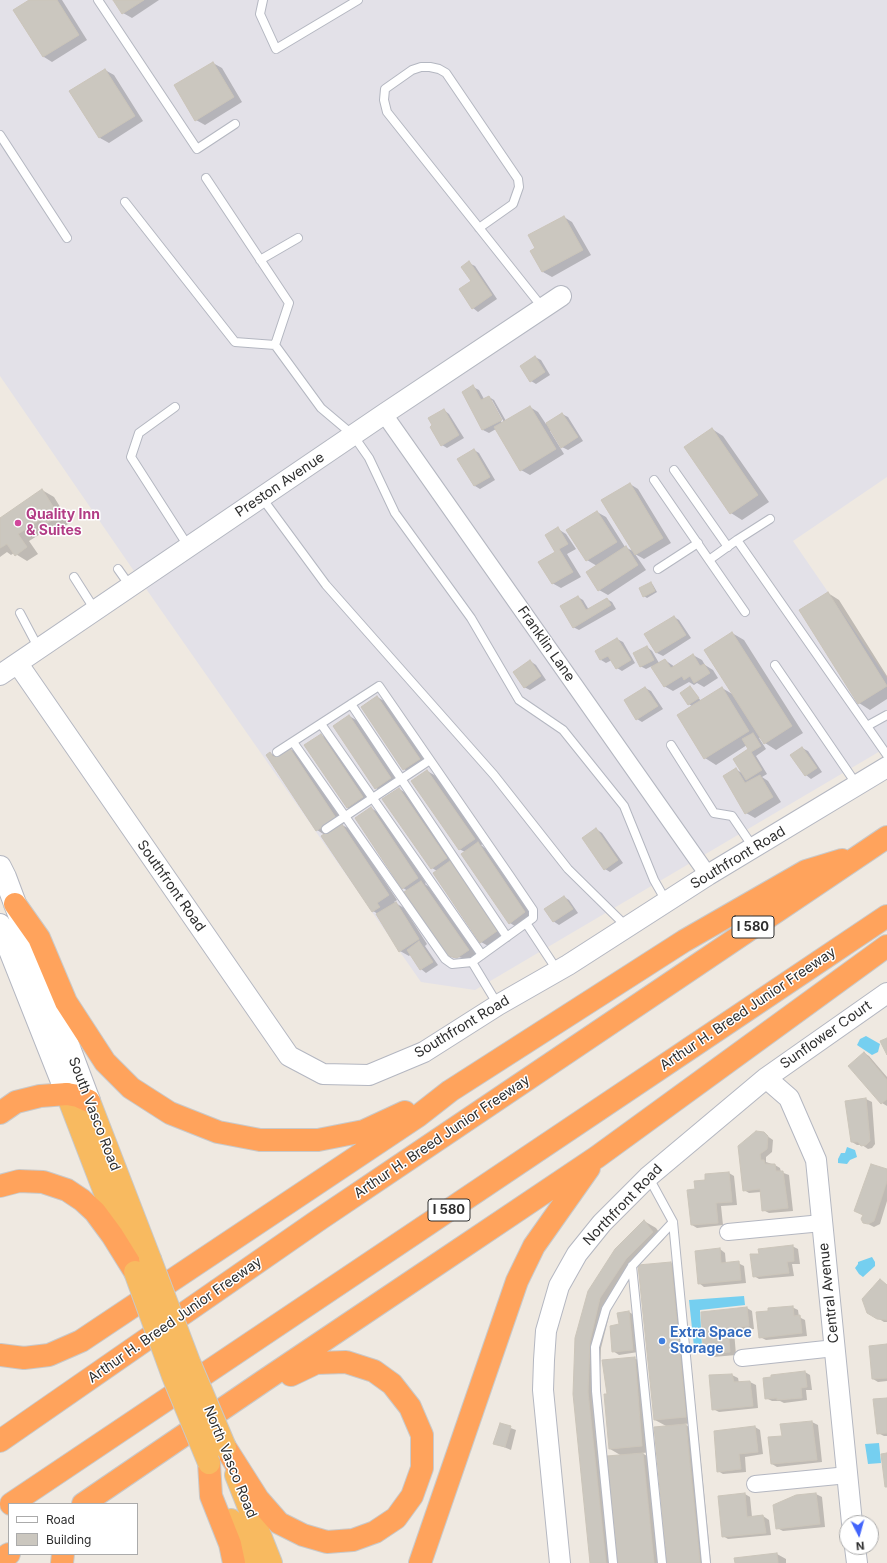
<!DOCTYPE html>
<html>
<head>
<meta charset="utf-8">
<style>
	body { margin:0 }
	#map { position:relative; width:887px; height:1563px; overflow:hidden; background:#efe9e1; font-family:Inter,sans-serif }
	canvas { display:block }
	.legend { position:absolute; left:8px; top:1503px; width:130px; height:52px; box-sizing:border-box; background:#fff; border:1px solid #ababab; margin:0; padding:5px 7px; list-style:none; font-size:12px; color:#2e2e2e }
	.legend li { display:flex; align-items:center; gap:8px; height:20px }
	.legend b { width:20px; border:1px solid #ababab }
	.north { position:absolute; left:839px; top:1515px; width:40px; height:40px; box-sizing:border-box; background:#fff; border:1px solid #ababab; border-radius:50%; rotate:174deg; font-size:11px; font-weight:700; line-height:16px; text-align:center; color:#2e2e2e }
	.north::after { content:''; display:block; margin:auto; width:14px; height:18px; background:#4264fb; clip-path:polygon(50% 0,100% 100%,50% 72%,0 100%) }
</style>
</head>
<body>
<div id="map">
<canvas width="887" height="1563"></canvas>
<ul class="legend">
<li><b style="height:5px;background:#fff"></b>Road</li>
<li><b style="height:11px;background:#cbc7bf"></b>Building</li>
</ul>
<div class="north">N</div>
</div>
<script>
const context = document.querySelector('canvas').getContext('2d');
context.lineJoin = 'round';
function paint(path, color) {
  context.fillStyle = color;
  context.fill(path, 'evenodd');
}
function poly(rows) {
  const path = new Path2D();
  for (const r of rows) {
    path.moveTo(r[0], r[1]);
    for (let i = 2; i < r.length; i += 2) path.lineTo(r[i], r[i + 1]);
  }
  return path;
}
function stroke(path, color, width, dash) {
  context.strokeStyle = color;
  context.lineWidth = width;
  context.lineCap = dash ? 'butt' : 'round';
  context.setLineDash(dash || []);
  context.stroke(path);
}
function label(font, color, halo, rows, align = 'center') {
  context.font = font + ' Inter,sans-serif';
  context.lineWidth = 3;
  context.setLineDash([]);
  context.textBaseline = 'middle';
  context.strokeStyle = halo;
  context.fillStyle = color;
  for (const [text, x, y, turn = 0] of rows) {
    context.save();
    context.translate(x, y);
    context.rotate((+turn || 0) * Math.PI / 180);
    context.textAlign = isNaN(turn) ? turn : align;
    if (halo) context.strokeText(text, 0, 0);
    context.fillText(text, 0, 0);
    context.restore();
  }
}
paint(poly([
	[0,0,887,0,887,477,793,541,887,678,887,747,475,990,421,982,149,593,0,376]
]), '#e3e1e8');
paint(poly([
	[866,1036,880,1044,878,1052,872,1055,857,1045,860,1039],
	[847,1147,855,1150,857,1157,850,1160,847,1164,838,1163,838,1159,841,1153,845,1153],
	[872,1257,875,1262,875,1266,863,1277,859,1274,855,1268,858,1264,858,1262],
	[744,1296,745,1305,700,1310,702,1346,694,1347,689,1300],
	[879,1443,881,1463,868,1464,865,1444]
]), '#75cff0');
paint(poly([
	[31,0,62,0,87,40,52,62,44,57],
	[115,0,159,0,132,18,123,13],
	[213,63,222,68,242,102,205,125,196,120],
	[105,70,114,75,143,121,109,143,100,138,71,92],
	[564,217,572,222,591,255,552,277,543,272,532,252,537,249],
	[469,263,475,266,497,299,478,312,473,308,472,282],
	[535,357,541,360,550,375,536,384,531,381],
	[473,387,479,390,484,399,489,397,494,400,506,421,530,407,538,412,546,424,562,414,568,417,583,441,568,450,562,447,551,430,550,431,564,454,530,475,521,470,496,429,489,433,483,430,463,392],
	[490,400,492,400,505,424,503,425],
	[444,410,449,414,464,438,447,448,442,445],
	[712,429,723,436,769,502,742,520,731,513],
	[474,450,479,453,495,480,480,489,475,486,459,459],
	[630,484,638,489,671,543,644,559,635,554,646,570,608,595,599,590,597,566,587,560,597,512,606,517,625,547,635,552],
	[42,490,54,497,70,523,56,531,50,528,29,541,38,554,27,561,14,553,11,555,7,552,0,557,0,519],
	[558,529,566,534,576,549,567,554,581,577,561,588,552,583,557,552],
	[651,583,653,585,657,592,647,598,644,596,640,589],
	[828,593,839,600,887,676,887,699,870,710,859,703],
	[578,597,583,600,589,610,607,599,612,602,616,609,579,630,573,627],
	[674,617,679,620,691,638,663,656,657,653,646,634],
	[732,633,744,640,803,733,776,750,765,743,761,737,759,738,766,749,756,756,767,774,762,777,768,781,781,802,755,818,746,813,736,769,743,774,750,750,747,745,716,765,705,758,693,707,689,704,690,687,701,701,722,688,734,695],
	[617,639,623,642,635,663,622,671,617,668,612,660,606,663,601,660],
	[647,647,652,651,659,663,665,660,675,667,693,655,702,660,705,665,713,670,718,678,704,687,697,683,694,685,689,682,673,691,664,686,652,666,646,669,640,666],
	[530,661,536,665,546,680,530,690,524,687],
	[645,688,651,691,663,709,642,722,637,719],
	[377,697,386,702,428,764,412,774,404,769],
	[349,716,358,721,399,783,384,793,376,788],
	[321,735,330,740,371,802,356,813,348,808],
	[289,748,297,753,344,823,342,825,350,829,397,900,394,902,404,908,427,944,425,946,438,965,426,973,421,969,411,954,409,956,400,951,378,914,373,911,322,836,325,835,317,830,270,753,276,756],
	[802,748,808,751,822,772,811,779,806,775],
	[427,771,436,776,483,844,481,845,486,849,533,917,518,928,510,923,465,852,459,849],
	[399,789,408,794,455,863,454,864,459,867,505,937,490,947,481,942,437,871,432,868],
	[371,808,379,813,426,883,425,884,429,887,477,955,466,962,454,958,462,960,462,958,454,956,454,958,449,955,408,891,403,888],
	[596,829,602,833,623,863,610,872,605,869],
	[564,897,569,900,578,913,559,925,553,921],
	[864,1053,869,1056,887,1077,887,1106,882,1103],
	[866,1099,872,1102,875,1144,872,1148,868,1149,862,1145,857,1145,852,1142],
	[763,1133,773,1140,772,1152,766,1157,766,1162,775,1165,780,1168,781,1172,789,1175,793,1211,769,1213,763,1210,761,1192,749,1193,744,1190],
	[887,1170,887,1201,880,1224,874,1227,864,1222,864,1215,855,1211],
	[729,1173,734,1176,737,1205,721,1206,723,1225,697,1228,692,1225,696,1190,707,1181],
	[644,1221,656,1228,664,1239,636,1267,612,1304,601,1348,599,1399,616,1563,591,1563,576,1338],
	[792,1246,798,1249,800,1264,792,1264,794,1276,759,1279,754,1276,760,1255],
	[720,1249,725,1253,726,1264,738,1263,744,1266,746,1283,704,1287,699,1283],
	[671,1263,682,1270,697,1423,684,1424,698,1432,711,1563,668,1563,668,1427,655,1420],
	[880,1280,887,1285,887,1322,884,1322,868,1312],
	[792,1307,798,1310,799,1317,805,1320,807,1336,766,1340,760,1337],
	[747,1308,752,1311,754,1329,734,1331,736,1355,713,1357,708,1354,704,1346],
	[629,1312,634,1315,638,1352,619,1355,613,1351,620,1325],
	[887,1345,887,1381,878,1382,873,1379],
	[634,1358,646,1364,653,1452,642,1453,654,1460,664,1563,619,1563,622,1456,610,1449,608,1395],
	[805,1372,810,1375,812,1390,806,1390,807,1400,784,1403,780,1401,772,1401,766,1398],
	[732,1375,738,1378,739,1383,750,1382,756,1385,758,1408,719,1412,713,1409],
	[887,1399,887,1436,884,1436,878,1433],
	[812,1422,818,1425,822,1462,777,1467,772,1464,783,1437],
	[500,1424,516,1430,511,1450,494,1443],
	[755,1427,760,1430,763,1454,745,1457,746,1472,723,1474,718,1471],
	[745,1494,750,1497,752,1517,763,1516,769,1520,771,1535,728,1539,723,1536],
	[816,1494,822,1497,825,1527,783,1531,777,1528,797,1496],
	[777,1554,786,1559,786,1563,736,1563]
]), '#0003');
const building = poly([
	[29,0,57,0,79,35,43,57,13,10,29,0],
	[113,0,144,0,122,14,113,0],
	[213,62,234,97,195,121,174,85,213,62],
	[105,69,135,116,99,138,69,91,105,69],
	[564,216,583,250,542,272,530,251,535,248,528,235,564,216],
	[469,261,492,295,472,309,459,289,471,281,461,267,469,261],
	[535,356,545,372,530,382,520,366,535,356],
	[473,385,481,400,489,396,502,420,482,430,462,392,473,385],
	[530,406,556,449,520,471,494,427,530,406],
	[444,409,459,435,441,446,430,427,432,425,428,418,444,409],
	[562,413,578,437,561,448,546,423,562,413],
	[712,428,758,495,730,514,684,447,712,428],
	[474,449,490,477,474,486,457,459,474,449],
	[630,483,663,538,635,555,601,500,630,483],
	[42,489,59,516,44,525,40,520,18,534,27,547,15,556,7,544,0,548,0,518,42,489],
	[597,511,617,542,586,561,566,530,597,511],
	[558,527,568,544,559,549,573,572,552,584,538,562,555,552,545,535,558,527],
	[626,546,638,565,598,591,586,572,626,546],
	[651,582,655,591,643,597,639,588,651,582],
	[828,592,887,686,858,704,799,610,828,592],
	[578,596,586,610,607,598,611,605,573,628,560,606,578,596],
	[674,616,686,635,656,653,644,634,674,616],
	[732,632,792,726,764,744,704,650,732,632],
	[617,638,631,660,616,669,608,656,600,660,595,651,617,638],
	[647,646,654,660,640,667,633,653,647,646],
	[693,654,700,666,704,664,710,673,694,683,690,676,684,680,682,676,664,687,651,667,665,659,671,668,693,654],
	[530,660,541,676,524,688,513,672,530,660],
	[690,686,699,698,688,705,680,693,690,686],
	[645,687,658,706,636,720,624,700,645,687],
	[722,687,749,731,704,759,677,715,722,687],
	[377,696,420,759,403,770,361,707,377,696],
	[349,715,391,778,375,789,333,726,349,715],
	[753,733,761,746,751,752,762,770,746,780,733,759,748,749,742,739,753,733],
	[321,734,363,797,347,808,304,745,321,734],
	[289,747,336,818,316,831,266,755,270,752,273,757,289,747],
	[802,747,817,768,805,776,790,755,802,747],
	[736,768,745,783,760,775,773,797,745,814,723,776,736,768],
	[427,770,475,839,459,850,411,781,427,770],
	[399,788,447,858,431,869,382,799,399,788],
	[371,807,418,878,402,889,355,818,371,807],
	[341,823,389,895,377,903,380,907,372,912,321,836,341,823],
	[596,828,618,860,604,870,582,838,596,828],
	[478,842,525,912,509,924,461,854,478,842],
	[450,861,497,931,480,943,433,873,450,861],
	[421,881,469,950,457,958,448,956,404,892,421,881],
	[564,896,573,909,553,922,544,909,564,896],
	[396,902,419,939,399,952,376,914,396,902],
	[419,941,433,962,420,970,407,950,419,941],
	[887,1038,887,1055,880,1041,887,1038],
	[864,1052,887,1080,887,1099,881,1104,848,1066,864,1052],
	[866,1098,870,1141,866,1145,861,1146,858,1142,851,1142,845,1101,866,1098],
	[756,1131,764,1132,768,1136,767,1149,760,1154,761,1160,764,1160,765,1164,775,1164,776,1171,783,1171,788,1208,762,1211,760,1189,743,1191,738,1146,756,1131],
	[871,1164,887,1169,887,1181,874,1221,868,1224,863,1223,861,1219,863,1215,854,1211,871,1164],
	[729,1172,732,1202,716,1203,718,1223,691,1225,687,1190,695,1189,694,1181,705,1180,705,1174,729,1172],
	[644,1220,653,1232,626,1259,600,1298,590,1341,588,1392,606,1563,590,1563,573,1394,575,1338,588,1291,615,1249,644,1220],
	[793,1245,794,1261,787,1262,789,1273,753,1277,750,1254,759,1254,758,1249,793,1245],
	[720,1248,721,1263,739,1261,741,1280,698,1284,695,1251,720,1248],
	[671,1262,686,1417,654,1420,638,1265,671,1262],
	[880,1279,887,1285,887,1320,877,1319,867,1313,862,1299,880,1279],
	[793,1306,794,1316,800,1315,802,1333,759,1338,756,1312,768,1311,768,1308,793,1306],
	[747,1307,749,1326,728,1328,730,1352,707,1354,703,1346,701,1312,747,1307],
	[629,1311,633,1350,612,1352,610,1326,619,1324,617,1313,629,1311],
	[887,1344,887,1378,872,1379,869,1346,887,1344],
	[635,1357,642,1446,609,1449,604,1394,607,1394,602,1360,635,1357],
	[805,1371,807,1387,801,1388,802,1398,777,1400,777,1398,765,1399,763,1378,771,1377,771,1375,805,1371],
	[732,1374,734,1382,750,1381,753,1406,712,1410,709,1375,732,1374],
	[887,1398,887,1433,877,1434,873,1399,887,1398],
	[812,1421,817,1460,771,1464,768,1437,782,1436,780,1424,812,1421],
	[500,1423,511,1426,505,1447,493,1444,500,1423],
	[686,1424,700,1563,667,1563,654,1427,686,1424],
	[755,1426,758,1452,739,1454,741,1469,717,1472,714,1431,755,1426],
	[643,1453,654,1563,618,1563,607,1456,643,1453],
	[887,1453,887,1487,885,1487,881,1454,887,1453],
	[745,1493,747,1517,763,1515,766,1533,722,1537,718,1496,745,1493],
	[816,1493,820,1524,776,1529,773,1505,796,1495,816,1493],
	[777,1553,778,1563,735,1563,734,1558,777,1553]
]);
paint(building, '#cbc7bf');
stroke(building, '#cbc5ba', 1);
const service = poly([
	[98,0,197,149,235,124],
	[263,0,260,14,276,49,358,0],
	[0,135,67,238],
	[206,178,289,303,275,345],
	[125,202,235,342,275,345,321,408,353,435,369,458,395,513,471,618,519,700,563,730,624,806,654,880,666,901],
	[479,228,513,204,519,187,518,179,446,73,439,69,430,67,421,67,412,70,385,89,384,100,387,112,542,307],
	[260,260,298,238],
	[175,407,139,433,131,457,188,546],
	[674,470,728,547],
	[654,480,709,560,737,540,887,755],
	[262,498,326,585,494,775,568,869,627,927],
	[737,540,770,519],
	[709,560,745,612],
	[118,569,130,586],
	[658,569,698,543],
	[74,577,95,610],
	[20,613,39,649],
	[775,665,857,785],
	[351,704,507,937],
	[321,724,482,955],
	[867,726,887,715],
	[671,745,714,813,732,816,753,847],
	[277,752,379,686,510,876,533,910,533,918,472,962,452,964,445,959,293,742],
	[326,829,430,760],
	[526,923,557,970],
	[472,962,498,1005],
	[649,1178,673,1222,706,1563],
	[632,1266,662,1563],
	[613,1563,596,1391,595,1347,606,1309,632,1266,673,1222]
]);
const minor = poly([
	[384,414,708,875],
	[728,1232,822,1223],
	[742,1358,835,1348],
	[755,1484,848,1475]
]);
const tertiary = poly([
	[18,664,289,1056,323,1074,369,1075,424,1052,498,1005,568,965,708,875,887,767],
	[0,675,384,414,561,296],
	[766,1078,789,1098,816,1160,852,1523],
	[855,1547,857,1563],
	[560,1563,543,1390,544,1360,546,1331,559,1286,577,1254,602,1223,648,1177,766,1078,887,993]
]);
const secondary = poly([
	[0,867,5,877,89,1101],
	[0,925,67,1094]
]);
const trunk = poly([
	[67,1094,127,1250],
	[89,1101,150,1259],
	[236,1475,271,1563],
	[231,1520,248,1563]
]);
const motorway = poly([
	[15,904,39,938,66,1002,105,1062,131,1088,170,1113,218,1132,260,1140,318,1140,364,1131,405,1112],
	[0,1113,16,1102,40,1096,67,1094,78,1096,89,1101],
	[0,1186,19,1181,43,1182,67,1190,82,1200,95,1212,112,1235,135,1272],
	[0,1355,24,1358,49,1355,81,1341,418,1116,450,1091,684,941,806,871,842,860],
	[0,1441,320,1219,887,837],
	[225,1447,258,1499,279,1523,303,1535,327,1542,353,1540,375,1532,396,1518,412,1496,422,1468,422,1435,410,1407,392,1384,374,1371,346,1362,316,1363,291,1375],
	[209,1463,211,1496,230,1544,234,1563],
	[11,1504,887,916],
	[83,1504,265,1380,597,1157,887,946],
	[0,1560,9,1554],
	[62,1563,63,1554],
	[420,1563,517,1281,534,1246,589,1168]
]);
stroke(service, '#b4b7c1', 10);
stroke(minor, '#b4b7c1', 18);
stroke(tertiary, '#b4b7c1', 22);
stroke(secondary, '#b4b7c1', 24);
stroke(trunk, '#c9c9c9', 24);
stroke(motorway, '#c9c9c9', 24);
stroke(service, '#fff', 8);
stroke(minor, '#fff', 16);
stroke(tertiary, '#fff', 20);
stroke(secondary, '#fff', 22);
stroke(trunk, '#f8ba60', 22);
stroke(motorway, '#ffa35c', 22);
const trunkBridge = poly([
	[150,1259,189,1362,225,1447],
	[135,1272,173,1376,209,1463]
]);
stroke(trunkBridge, '#c9c9c9', 24, []);
stroke(trunkBridge, '#f8ba60', 22);
for (const [x, y, r, color] of [
	[18,523,4,"#d1479c"],
	[662,1341,4,"#3f7fe0"]
]) {
  const dot = new Path2D();
  dot.arc(x, y, r, 0, 2 * Math.PI);
  context.fillStyle = color;
  context.fill(dot);
  stroke(dot, '#fff', 1.5);
}
for (const [x, y, w] of [
	[753,927,42],
	[449,1210,42]
]) {
  const box = new Path2D();
  box.roundRect(x - w / 2, y - 11, w, 22, 3);
  context.fillStyle = '#fff';
  context.fill(box);
  stroke(box, '#2e2e2e', 1);
}
label('bold 13px', '#2e2e2e', null, [
	["I 580",753,927],
	["I 580",449,1210]
]);
label('14px', '#2e2e2e', '#fff', [
	["Preston Avenue",280,485,-34],
	["Franklin Lane",546,644,55],
	["Southfront Road",738,858,-31],
	["Southfront Road",171,886,55],
	["Arthur H. Breed Junior Freeway",748,1009,-34],
	["Southfront Road",462,1027,-31],
	["Sunflower Court",826,1035,-35],
	["South Vasco Road",94,1114,69],
	["Arthur H. Breed Junior Freeway",442,1137,-34],
	["Northfront Road",623,1205,-46],
	["Central Avenue",829,1293,-96],
	["Arthur H. Breed Junior Freeway",175,1320,-35],
	["North Vasco Road",230,1462,68]
]);
label('bold 14px', '#b23c85', '#fff', [
	["Quality Inn",26,515],
	["& Suites",26,531]
], 'left');
label('bold 14px', '#366cbe', '#fff', [
	["Extra Space",670,1333],
	["Storage",670,1349]
], 'left');
</script>
</body>
</html>
